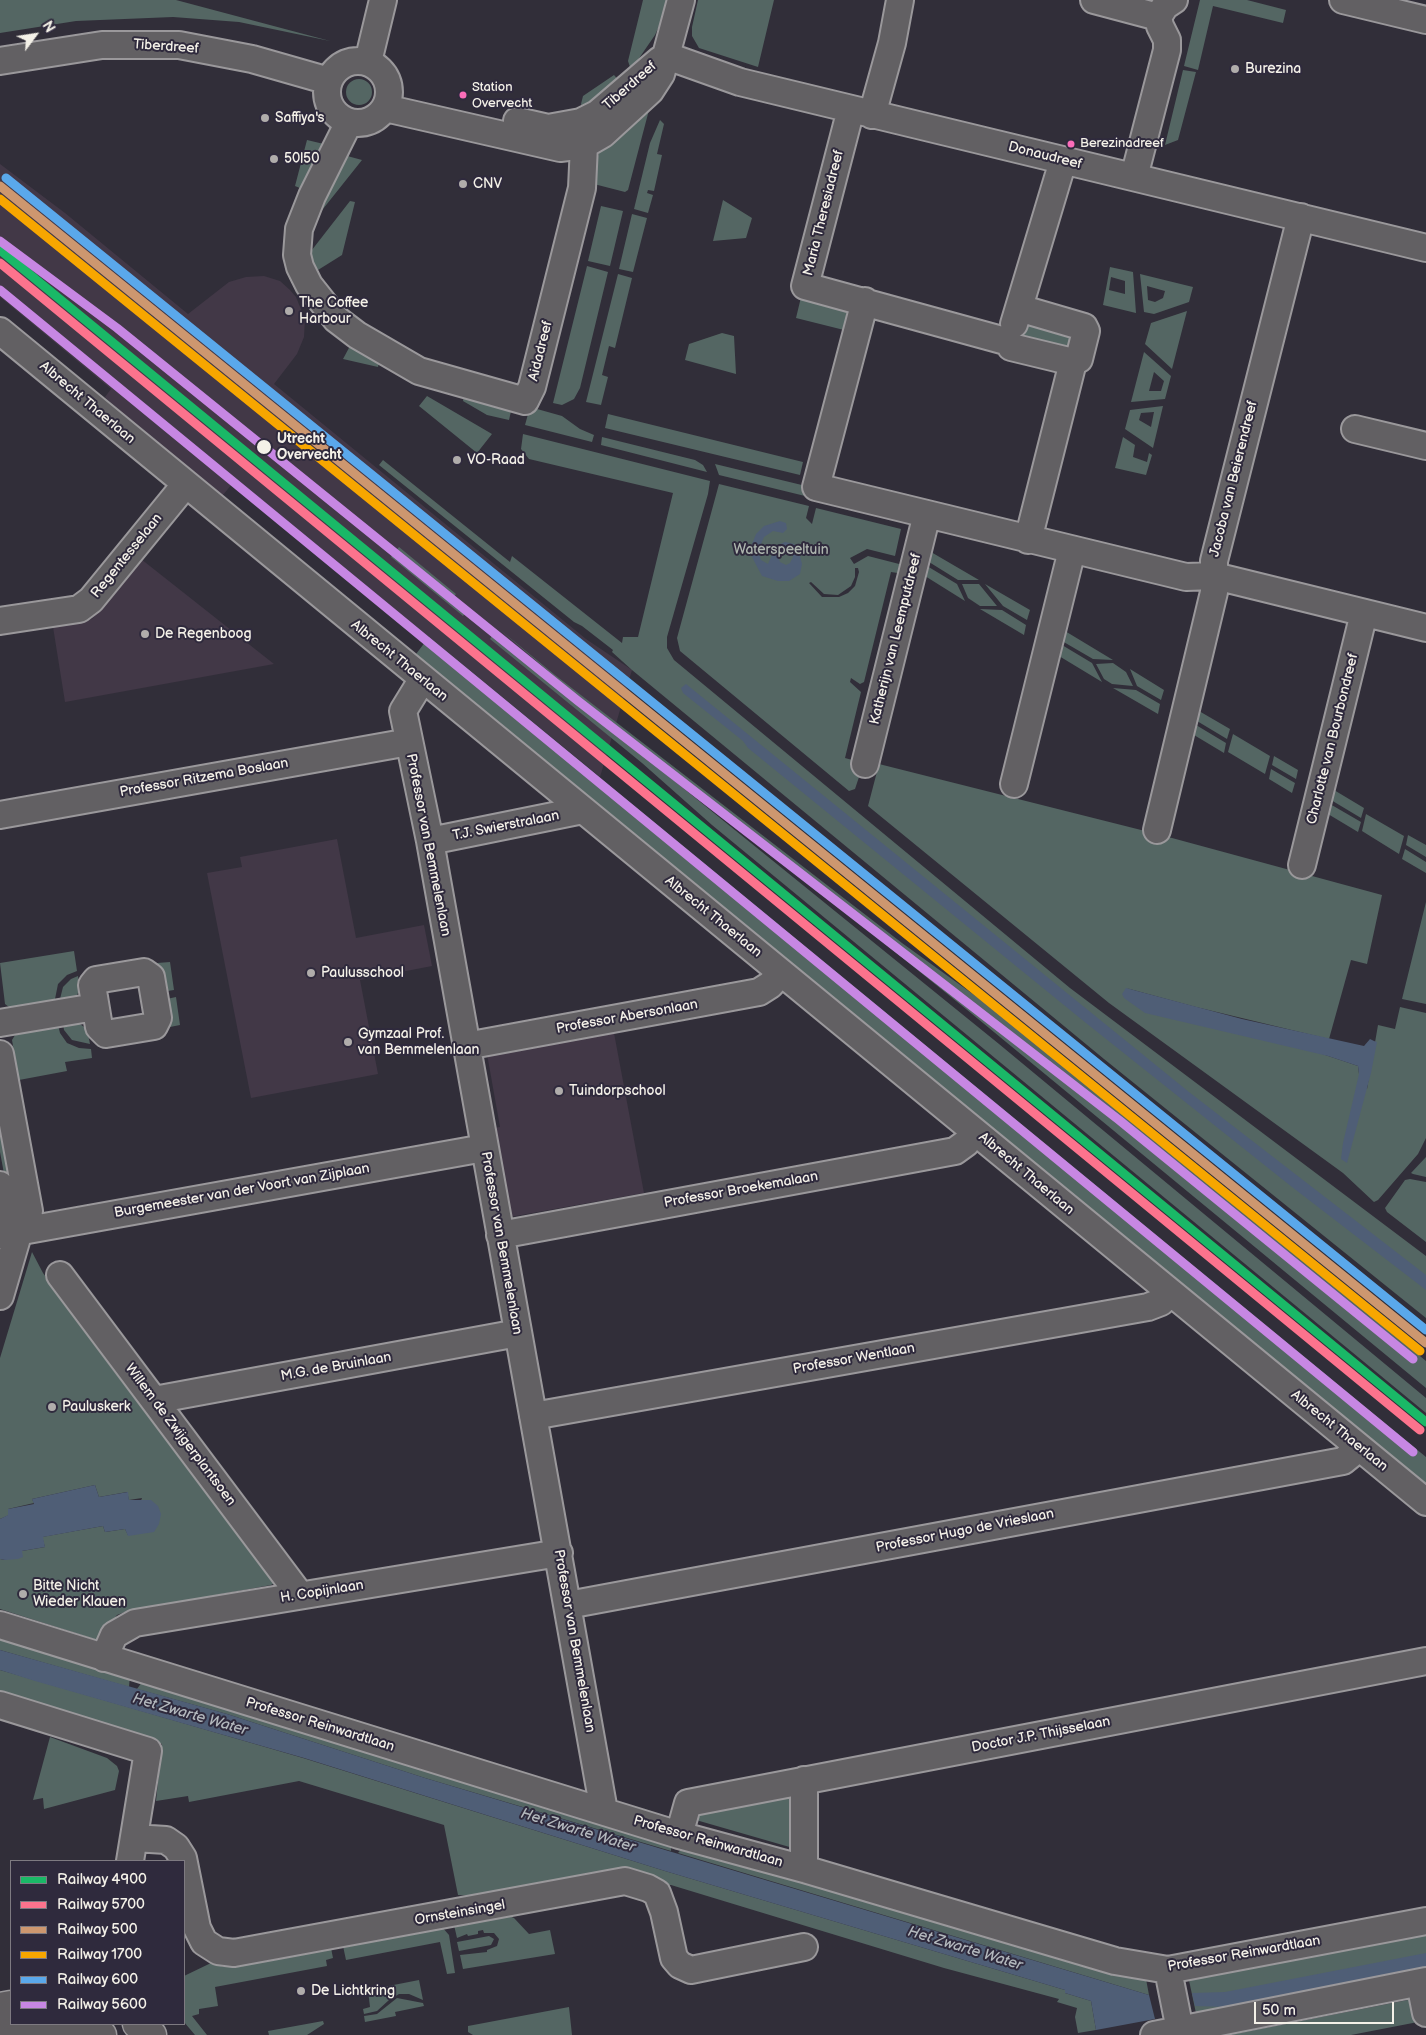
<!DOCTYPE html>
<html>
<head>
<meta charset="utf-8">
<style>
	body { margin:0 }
	#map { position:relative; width:1426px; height:2035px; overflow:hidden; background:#312e39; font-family:"Balsamiq Sans",sans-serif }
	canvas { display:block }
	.legend { position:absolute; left:10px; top:1860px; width:175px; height:165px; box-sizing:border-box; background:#2f2a3d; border:1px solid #7e7a81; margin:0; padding:6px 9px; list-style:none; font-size:15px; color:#f4f1e8 }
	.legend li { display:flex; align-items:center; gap:10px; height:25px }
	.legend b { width:25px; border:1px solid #7e7a81 }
	.north { position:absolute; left:10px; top:10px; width:50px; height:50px; -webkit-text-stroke:4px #2f2a3d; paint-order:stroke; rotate:59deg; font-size:14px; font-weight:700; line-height:20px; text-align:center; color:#f4f1e8 }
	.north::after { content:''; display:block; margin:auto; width:18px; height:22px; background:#f4f1e8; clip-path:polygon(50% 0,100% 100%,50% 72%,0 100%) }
	.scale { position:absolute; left:1254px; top:2002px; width:140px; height:22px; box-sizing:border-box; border:2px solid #f4f1e8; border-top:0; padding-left:6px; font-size:15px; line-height:18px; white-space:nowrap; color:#f4f1e8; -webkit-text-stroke:4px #2f2a3d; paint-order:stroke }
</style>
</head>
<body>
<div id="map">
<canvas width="1426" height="2035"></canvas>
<ul class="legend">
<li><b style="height:6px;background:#1ab867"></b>Railway 4900</li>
<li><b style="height:6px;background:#fc738d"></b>Railway 5700</li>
<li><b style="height:6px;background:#cd976f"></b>Railway 500</li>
<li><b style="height:6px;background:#f7a600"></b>Railway 1700</li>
<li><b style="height:6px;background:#5aa8eb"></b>Railway 600</li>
<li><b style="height:6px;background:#c787e3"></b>Railway 5600</li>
</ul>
<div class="north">N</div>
<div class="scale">50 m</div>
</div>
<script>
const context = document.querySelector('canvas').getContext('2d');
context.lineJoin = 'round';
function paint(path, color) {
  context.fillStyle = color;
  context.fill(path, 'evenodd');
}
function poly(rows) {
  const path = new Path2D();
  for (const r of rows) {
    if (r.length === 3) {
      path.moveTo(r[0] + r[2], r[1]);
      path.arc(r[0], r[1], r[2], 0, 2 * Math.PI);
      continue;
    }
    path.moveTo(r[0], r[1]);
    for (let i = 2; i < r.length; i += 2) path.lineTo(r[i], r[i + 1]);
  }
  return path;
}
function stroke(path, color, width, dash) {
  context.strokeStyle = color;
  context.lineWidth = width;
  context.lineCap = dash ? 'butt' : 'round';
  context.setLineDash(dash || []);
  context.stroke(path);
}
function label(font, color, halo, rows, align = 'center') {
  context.font = font + ' "Balsamiq Sans",sans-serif';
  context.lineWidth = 4;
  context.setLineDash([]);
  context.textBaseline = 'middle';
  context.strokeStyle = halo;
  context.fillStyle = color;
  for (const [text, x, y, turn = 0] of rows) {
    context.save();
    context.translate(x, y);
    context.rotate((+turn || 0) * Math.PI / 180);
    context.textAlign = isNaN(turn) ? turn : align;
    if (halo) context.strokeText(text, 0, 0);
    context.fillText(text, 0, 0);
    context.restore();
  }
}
paint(poly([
	[0,164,65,213,188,314,229,282,246,277,264,276,280,281,290,290,296,297,305,319,304,337,297,354,274,384,586,639,632,670,600,777,429,637,391,613,321,558,232,484,218,501,148,444,105,397,111,389,0,297],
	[141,559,274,664,65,702,53,627,92,619],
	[337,839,356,938,424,925,432,966,360,980,378,1074,251,1098,207,873,242,867,240,857],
	[614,1033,644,1193,510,1217,494,1128,500,1127,487,1054]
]), '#423847');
paint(poly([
	[0,0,176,0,330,41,239,22,173,17,76,21,0,33],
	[643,0,671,0,655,35,631,70,628,61],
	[698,0,774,0,758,67,699,48,692,36,692,27],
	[1200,0,1247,0,1286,10,1283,23,1213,6,1198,70,1184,66],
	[1183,70,1196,72,1178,140,1165,145],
	[614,75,622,84,583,112,581,104,583,96],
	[359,92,13],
	[645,105,649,110,628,190,625,192,590,183,601,146],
	[660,120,664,124,657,154,662,155,654,191,648,190,647,193,653,195,648,213,634,209,650,143],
	[307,140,328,145,307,191,295,186],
	[340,154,362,160,319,214,313,211],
	[723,200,752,218,746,238,713,241],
	[350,201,355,202,342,255,318,270,308,255],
	[601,206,623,211,610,266,588,261],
	[632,214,647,218,633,272,619,269],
	[587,266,608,272,580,388,574,399,562,405,553,403],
	[1110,267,1133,272,1136,313,1103,305],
	[1111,277,1125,281,1125,294,1109,290],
	[618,274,632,278,615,348,609,346,602,375,608,377,601,405,586,402],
	[1140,274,1193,287,1189,302,1154,314,1144,312],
	[1147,286,1165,291,1163,298,1155,302,1148,300],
	[802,293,858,306,852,332,796,318],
	[1187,311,1172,369,1145,344,1151,323],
	[1024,318,1079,331,1073,357,1020,344,1023,336,1019,335],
	[722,333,734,336,736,374,685,360,689,344],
	[350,346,379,363,378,367,343,359],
	[1144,352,1171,376,1165,399,1131,402],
	[1154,372,1164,381,1161,391,1149,391],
	[427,396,492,434,477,453,419,406],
	[464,396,512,407,509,420,487,415,463,401],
	[1163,406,1153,448,1125,429,1130,410],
	[1154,412,1151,427,1139,420,1141,413],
	[530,407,562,416,580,429,594,435,592,442,525,425],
	[608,414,803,462,800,475,605,428],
	[523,434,710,481,708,494,667,637,667,648,674,660,1070,988,1426,1256,1426,1318,1104,1059,632,670,612,652,613,650,582,626,574,622,379,465,383,460,510,562,512,556,622,643,623,637,638,637,673,493,529,459,521,449],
	[602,437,695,460,703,465,707,472,601,445],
	[1123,437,1135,445,1133,457,1147,462,1149,453,1152,455,1146,475,1115,468],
	[715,464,806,486,805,496,719,475],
	[719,484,809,506,806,518,812,524,816,508,901,529,895,556,867,549,850,558,854,564,868,556,907,566,904,574,891,572,864,682,860,684,851,678,850,682,861,692,845,758,856,761,862,768,855,789,849,791,680,651,677,638],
	[855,568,858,568,859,572,855,586,848,593,839,597,822,597,809,583,811,582,824,594,838,595,851,586,855,577],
	[399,547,456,594,452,599,467,611,463,616,391,557],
	[931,552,979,580,958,580,929,562],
	[927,566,957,584,965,601,925,576],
	[962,584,979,584,997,606,980,606,968,598],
	[985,584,1030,610,1027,620,1003,606],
	[980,609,1002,610,1026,625,1024,635],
	[498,628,555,675,902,943,995,1010,1327,1279,1426,1361,1426,1388,966,1009,581,699],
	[1065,631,1113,660,1093,659,1062,641],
	[493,634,999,1044,1426,1398,1426,1413,712,825,642,763,490,639],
	[429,637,1426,1457,1426,1494,413,658],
	[1062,645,1092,663,1102,682,1059,656],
	[1113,663,1126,672,1133,686,1112,684,1104,679,1096,664],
	[1130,669,1164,690,1161,700,1137,686],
	[1113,688,1136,690,1160,704,1158,714],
	[1199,711,1230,729,1227,739,1197,721],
	[1196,725,1226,743,1224,753,1194,735],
	[1233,734,1270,756,1265,774,1228,752],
	[1274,756,1298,770,1296,779,1272,765],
	[879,764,1161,835,1382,895,1367,964,1351,960,1329,1039,1196,1007,1126,988,1358,1066,1359,1074,1367,1089,1378,1025,1395,1029,1400,1007,1426,1013,1426,1138,1418,1154,1378,1200,1374,1202,1343,1173,1109,1003,868,806],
	[1271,769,1295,783,1292,793,1269,779],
	[1334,790,1364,808,1361,818,1331,800],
	[1330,804,1361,822,1358,832,1328,814],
	[1366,814,1404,836,1399,854,1362,831],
	[1408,835,1426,845,1426,857,1406,845],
	[1405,849,1426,862,1426,873,1402,859],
	[1426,902,1426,1004,1402,999],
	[74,951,77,971,67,975,58,984,54,1004,13,1010,5,1004,0,963],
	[170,962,174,990,161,992,156,966,157,963],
	[78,976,80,990,73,1001,59,1003,63,987,71,979],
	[176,997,180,1025,170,1027,166,1025,162,1000],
	[77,1022,87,1029,90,1044,72,1040,64,1030,63,1024],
	[58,1025,60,1033,67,1043,79,1048,91,1049,92,1058,65,1062,67,1071,19,1080,12,1040,17,1032],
	[0,1106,17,1200,10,1206,0,1152],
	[1426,1157,1426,1177,1413,1174,1411,1173],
	[1410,1179,1426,1182,1426,1242,1387,1212,1385,1208,1405,1180],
	[32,1252,43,1273,113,1370,276,1582,271,1585,125,1612,117,1615,97,1640,0,1609,0,1559,5,1560,22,1551,45,1547,42,1537,103,1526,105,1532,125,1529,128,1535,142,1498,129,1500,127,1492,99,1497,95,1485,32,1499,34,1503,8,1509,9,1515,0,1519,0,1358],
	[0,1634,130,1675,129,1687,0,1650],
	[0,1670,303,1758,665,1871,1065,1990,1065,1993,1091,2001,1096,2030,1078,2033,1075,2017,1077,2008,1057,2002,1059,1999,944,1968,671,1885,485,1897,458,1895,444,1825,299,1781,189,1802,188,1796,156,1801,162,1744,0,1694],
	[142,1682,671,1841,671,1851,425,1778,227,1714,137,1689],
	[50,1737,107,1758,117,1766,119,1771,115,1790,44,1809,43,1798,33,1800],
	[791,1796,793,1848,696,1820,691,1815],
	[683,1847,1146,1979,1149,1995,678,1853],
	[507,1915,514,1918,529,1934,550,1930,555,1954,463,1969,460,1955,487,1952,487,1950,497,1946,499,1939,494,1933,484,1933,483,1930,478,1931,478,1934,468,1936,467,1934,457,1938,454,1925],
	[1426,1926,1426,1974,1197,2018,1187,1971],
	[442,1927,449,1935,455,1973,447,1974,440,1942,346,1960,343,1946],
	[489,1936,494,1939,491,1945,459,1951,457,1942],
	[331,1948,333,1958,326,1960,327,1966,215,1987,218,2006,199,2009,199,2014,192,2016,207,2035,195,2035,184,2022,184,1976,211,1963,224,1967,237,1967],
	[419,1980,423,2000,409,1994,399,1994,389,2000,377,2011,364,2014,363,2009,370,2007,368,1990],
	[397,1998,423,2003,424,2006,395,2012,396,2016,365,2022,364,2016,377,2014],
	[1413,1999,1418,2022,1351,2035,1229,2035],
	[569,2007,572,2035,473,2035,468,2032,468,2026],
	[323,2021,324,2024,307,2035,269,2035,268,2031]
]), '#546663');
paint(poly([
	[780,521,786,523,787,529,783,533,773,531,764,537,761,544,759,554,761,560,768,564,776,546,785,542,794,544,799,552,802,564,800,574,789,581,778,581,762,576,752,557,752,544,756,534,764,526],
	[782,550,788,550,792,553,793,557,790,563,786,565,780,562,778,556],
	[686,684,1189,1092,1426,1275,1426,1290,1292,1187,1086,1023,748,748,743,741,683,693,681,688],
	[1126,988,1242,1019,1364,1046,1370,1039,1374,1041,1377,1042,1371,1073,1347,1163,1341,1159,1343,1143,1359,1074,1358,1066,1328,1056,1145,1013,1124,998,1122,994],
	[95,1485,99,1497,128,1492,129,1500,151,1500,158,1506,161,1514,159,1524,154,1532,128,1536,125,1529,105,1532,103,1526,43,1537,45,1547,22,1551,23,1557,18,1559,5,1560,0,1559,0,1519,8,1515,8,1509,34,1504,32,1499],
	[0,1650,227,1714,425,1778,1149,1995,1155,2019,1096,2030,1091,2001,1065,1993,1065,1990,665,1871,304,1758,35,1681,0,1670],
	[1426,1953,1426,1967,1229,2007,1195,2006,1192,1993,1225,1992]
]), '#4f5e76');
const minor = poly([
	[1094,0,1158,17],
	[1343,0,1426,20],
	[667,56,740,82,1426,248],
	[0,61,102,45,179,45,252,59,329,81],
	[358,92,31],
	[368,62,383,0],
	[385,108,560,148,584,145,603,134,650,91,661,74,681,0],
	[851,109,805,286,1009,342,1011,347,1073,362],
	[872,115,892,43,900,0],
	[517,121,548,128,581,122,597,114,660,60],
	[349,122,312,196,299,229,297,255,300,267,309,285,336,319,357,335,419,371,525,401,532,387,582,188,584,145,581,122],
	[1134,177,1167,50,1167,40,1160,26,1158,17,1165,6,1174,0],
	[865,301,816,487,927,514],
	[1019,308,1084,327,1086,331,1079,359,1073,362,1028,540],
	[1014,324,1063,161],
	[0,331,1426,1502],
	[1355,429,1426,446],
	[0,621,79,609,91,600,185,485],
	[422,680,403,711,430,841,604,1811],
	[865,764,927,514,1186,577,1215,576,1426,628],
	[1014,784,1072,550],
	[0,815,409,742],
	[1157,830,1214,592,1214,561,1301,217],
	[430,841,583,810],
	[1302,865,1364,613],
	[144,972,151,977,158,1018,154,1026,106,1034,99,1027,92,985,96,980,144,972],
	[0,1023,95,1007],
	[466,1046,759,992,770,985,781,973],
	[0,1054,29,1211,19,1231,0,1296],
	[0,1185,5,1211,19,1231],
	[0,1235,484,1148],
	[500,1235,955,1151,966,1143,975,1132],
	[60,1275,300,1595],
	[154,1400,518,1333],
	[533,1416,1148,1307,1161,1302,1170,1292],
	[568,1605,1343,1461,1359,1448],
	[0,1625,679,1835,804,1869,1115,1961,1168,1970,1426,1921],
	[104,1658,114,1635,135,1623,559,1553],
	[0,1705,148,1751,130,1861],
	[679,1835,688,1803,1426,1661],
	[134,1838,166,1840,176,1847,183,1858,197,1928,204,1942,218,1951,234,1953,625,1881,648,1888,657,1893,664,1912,674,1958,680,1965,691,1970,804,1947],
	[804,1869,804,1780],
	[1168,1970,1181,2035],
	[1420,1983,1426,2013],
	[1154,2035,1426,1981]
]);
const major = poly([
	[0,2007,11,2005],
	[137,2024,152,2035],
	[0,2031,33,2025,62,2024,102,2035]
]);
stroke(minor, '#9a989b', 30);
stroke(major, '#9a989b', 31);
stroke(minor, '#626063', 26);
stroke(major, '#5f5c5f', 28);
stroke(poly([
	[0,250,1426,1422]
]), '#1ab867', 9);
stroke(poly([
	[0,263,1420,1430]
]), '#fc738d', 9);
stroke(poly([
	[0,186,1426,1343]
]), '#cd976f', 9);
stroke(poly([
	[0,199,1420,1351]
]), '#f7a600', 9);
stroke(poly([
	[6,178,1426,1330]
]), '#5aa8eb', 9);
stroke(poly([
	[0,241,117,328,578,701,1119,1120,1413,1359],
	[0,290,1413,1452]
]), '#c787e3', 9);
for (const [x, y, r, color] of [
	[1235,69,5,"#b0adab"],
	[463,95,4.5,"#fb6dba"],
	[265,118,5,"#b0adab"],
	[1071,144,4.5,"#fb6dba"],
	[274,159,5,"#b0adab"],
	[463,184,5,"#b0adab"],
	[289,311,5,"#b0adab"],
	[264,447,8,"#f4f1e8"],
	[457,460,5,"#b0adab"],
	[145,634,5,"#b0adab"],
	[311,973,5,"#b0adab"],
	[348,1042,5,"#b0adab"],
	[559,1091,5,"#b0adab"],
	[52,1407,5,"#b0adab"],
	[23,1594,5,"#b0adab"],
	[301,1991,5,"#b0adab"]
]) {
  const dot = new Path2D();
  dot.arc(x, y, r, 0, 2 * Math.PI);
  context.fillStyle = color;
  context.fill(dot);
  stroke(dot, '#2f2a3d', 2);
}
label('13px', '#f4f1e8', '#2f2a3d', [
	["Station",472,88],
	["Overvecht",472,104],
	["Berezinadreef",1080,144]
], 'left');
label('14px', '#f4f1e8', '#2f2a3d', [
	["Tiberdreef",166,47,4],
	["Tiberdreef",630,86,-41],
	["Donaudreef",1045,156,14],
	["Maria Theresiadreef",824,213,-76],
	["Aidadreef",541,351,-76],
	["Albrecht Thaerlaan",87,403,40],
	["Jacoba van Beierendreef",1234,479,-76],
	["Regentesselaan",127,556,-51],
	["Katherijn van Leemputdreef",896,639,-76],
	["Albrecht Thaerlaan",399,661,39],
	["Charlotte van Bourbondreef",1333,739,-76],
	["Professor Ritzema Boslaan",204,778,-10],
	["T.J. Swierstralaan",506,826,-11],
	["Professor van Bemmelenlaan",428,845,79],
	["Albrecht Thaerlaan",713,917,39],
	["Professor Abersonlaan",627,1017,-10],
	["Albrecht Thaerlaan",1026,1174,40],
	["Professor Broekemalaan",741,1190,-10],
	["Burgemeester van der Voort van Zijplaan",242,1191,-10],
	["Professor van Bemmelenlaan",501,1243,80],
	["Professor Wentlaan",854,1359,-10],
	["M.G. de Bruinlaan",336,1367,-10],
	["Albrecht Thaerlaan",1339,1431,39],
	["Willem de Zwijgerplantsoen",180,1435,53],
	["Professor Hugo de Vrieslaan",965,1531,-11],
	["H. Copijnlaan",322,1592,-9],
	["Professor van Bemmelenlaan",574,1641,80],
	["Professor Reinwardtlaan",320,1725,17],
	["Doctor J.P. Thijsselaan",1041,1735,-11],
	["Professor Reinwardtlaan",708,1842,16],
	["Ornsteinsingel",460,1913,-10],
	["Professor Reinwardtlaan",1244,1954,-10]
]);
label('14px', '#f4f1e8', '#2f2a3d', [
	["Burezina",1245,69],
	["Saffiya's",275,118],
	["50|50",284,159],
	["CNV",473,184],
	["The Coffee",299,303],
	["Harbour",299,319],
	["VO-Raad",467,460],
	["De Regenboog",155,634],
	["Paulusschool",321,973],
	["Gymzaal Prof.",358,1034],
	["van Bemmelenlaan",358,1050],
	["Tuindorpschool",569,1091],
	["Pauluskerk",62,1407],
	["Bitte Nicht",33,1586],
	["Wieder Klauen",33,1602],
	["De Lichtkring",311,1991]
], 'left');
label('bold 14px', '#f4f1e8', '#2f2a3d', [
	["Utrecht",277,439],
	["Overvecht",277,455]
], 'left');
label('14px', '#aeb6af', '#2f2a3d', [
	["Waterspeeltuin",781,550]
]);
label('italic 15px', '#b3b8bd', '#2f2a3d', [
	["Het Zwarte Water",190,1715,16],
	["Het Zwarte Water",578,1831,17],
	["Het Zwarte Water",965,1949,17]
]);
</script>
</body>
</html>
